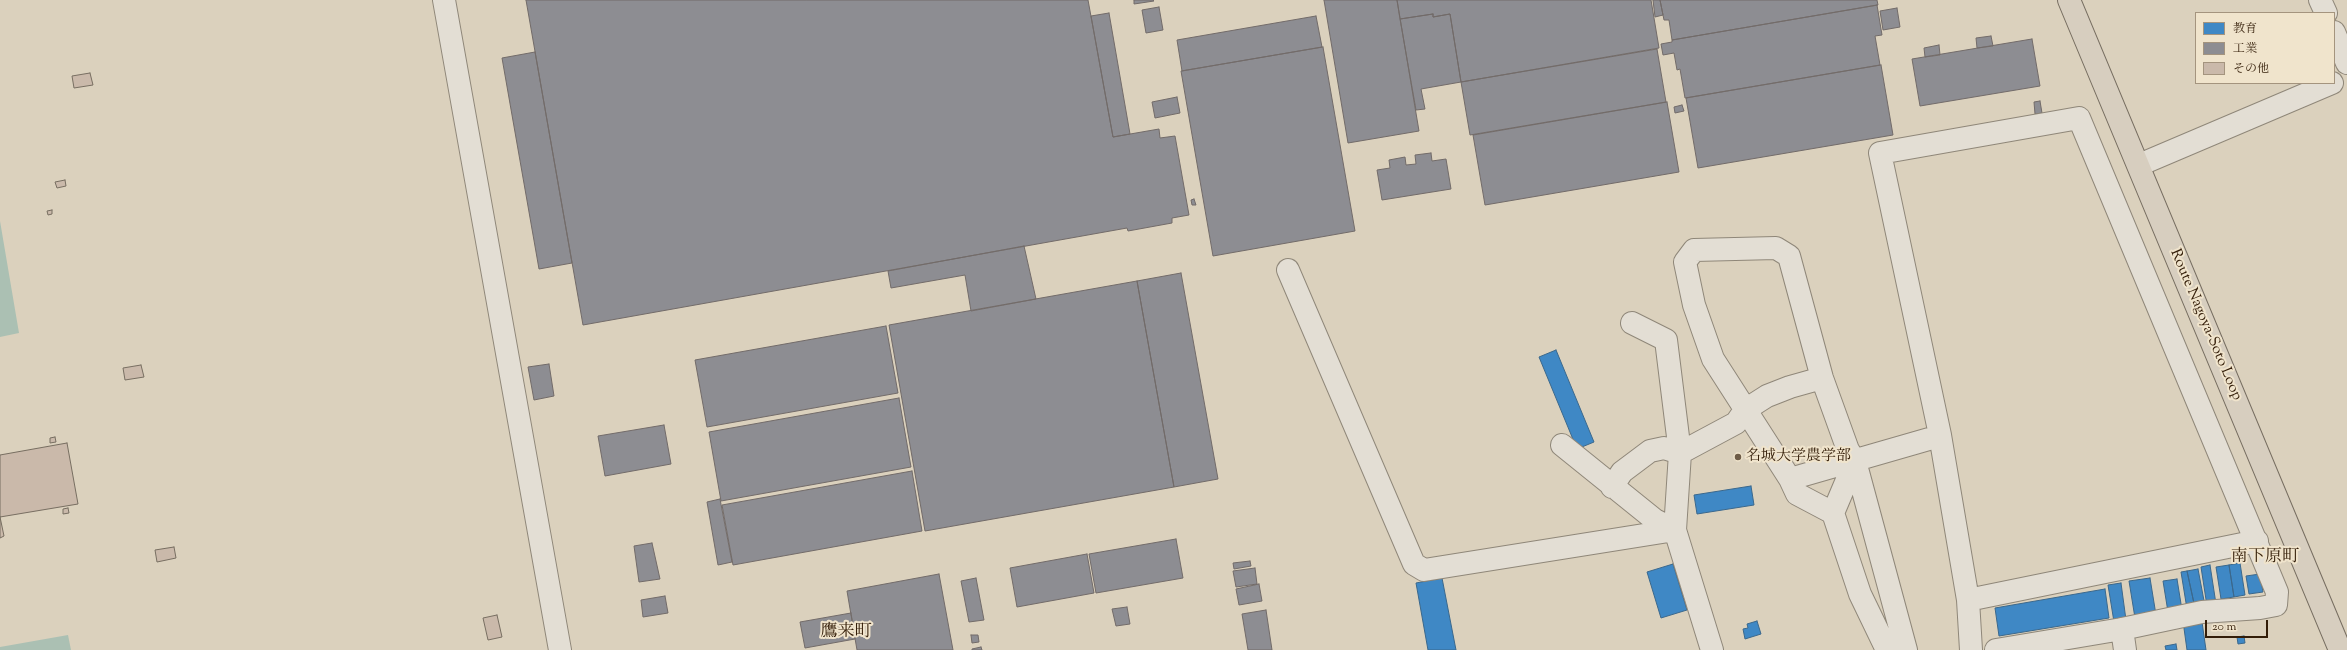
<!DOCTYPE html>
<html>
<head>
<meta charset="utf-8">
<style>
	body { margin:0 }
	#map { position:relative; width:2347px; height:650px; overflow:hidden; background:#dbd1bd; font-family:"Sorts Mill Goudy","Noto Serif JP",serif }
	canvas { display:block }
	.legend { position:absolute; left:2195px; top:12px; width:140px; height:72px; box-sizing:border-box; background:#f0e4cc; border:1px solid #a4947e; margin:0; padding:5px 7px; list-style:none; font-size:12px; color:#331d08 }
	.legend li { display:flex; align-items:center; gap:8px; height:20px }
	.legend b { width:20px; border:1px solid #a4947e }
	.scale { position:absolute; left:2205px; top:620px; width:63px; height:18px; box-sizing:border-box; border:2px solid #331d08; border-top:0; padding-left:5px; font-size:12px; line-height:14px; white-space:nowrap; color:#331d08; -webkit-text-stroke:3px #f0e4cc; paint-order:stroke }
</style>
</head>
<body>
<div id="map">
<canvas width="2347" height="650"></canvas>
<ul class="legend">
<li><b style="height:11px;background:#3f88c5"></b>教育</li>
<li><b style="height:11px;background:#8d8d92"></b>工業</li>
<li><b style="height:11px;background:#cab9aa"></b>その他</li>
</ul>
<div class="scale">20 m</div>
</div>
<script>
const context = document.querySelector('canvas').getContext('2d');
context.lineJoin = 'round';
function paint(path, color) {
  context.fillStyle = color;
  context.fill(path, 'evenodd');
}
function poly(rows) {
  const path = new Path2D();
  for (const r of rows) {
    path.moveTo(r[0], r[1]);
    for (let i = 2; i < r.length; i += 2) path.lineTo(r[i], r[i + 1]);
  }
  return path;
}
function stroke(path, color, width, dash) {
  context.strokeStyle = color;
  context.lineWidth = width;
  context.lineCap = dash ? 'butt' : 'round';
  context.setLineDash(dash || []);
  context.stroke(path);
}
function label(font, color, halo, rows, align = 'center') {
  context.font = font + ' "Sorts Mill Goudy","Noto Serif JP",serif';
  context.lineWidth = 4;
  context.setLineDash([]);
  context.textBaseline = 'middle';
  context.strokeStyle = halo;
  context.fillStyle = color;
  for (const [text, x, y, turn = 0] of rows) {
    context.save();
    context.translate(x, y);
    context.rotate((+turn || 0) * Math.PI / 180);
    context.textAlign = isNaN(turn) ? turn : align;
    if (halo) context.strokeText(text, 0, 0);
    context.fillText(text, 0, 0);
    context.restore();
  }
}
paint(poly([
	[0,221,19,333,0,337],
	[68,635,71,650,0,650,0,647]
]), '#abc0b3');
const schools = poly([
	[1556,350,1594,442,1577,449,1539,357,1556,350],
	[1751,486,1754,505,1697,514,1694,495,1751,486],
	[2240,563,2245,595,2234,597,2229,565,2240,563],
	[1673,564,1687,610,1661,618,1647,572,1673,564],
	[2210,565,2216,604,2207,606,2201,567,2210,565],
	[2229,565,2234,597,2221,599,2216,567,2229,565],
	[2198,569,2205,606,2195,608,2187,571,2198,569],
	[2187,571,2195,608,2187,609,2181,572,2187,571],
	[2260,574,2263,592,2249,594,2246,576,2260,574],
	[1442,578,1456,650,1428,650,1416,583,1442,578],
	[2150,578,2156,615,2135,618,2129,581,2150,578],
	[2177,579,2182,610,2168,612,2163,581,2177,579],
	[2121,583,2126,620,2114,622,2108,585,2121,583],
	[2105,589,2109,618,1999,636,1995,608,2105,589],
	[1757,621,1761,634,1745,639,1743,629,1748,628,1747,624,1757,621],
	[2183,621,2202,622,2206,650,2187,650,2183,621],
	[2244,636,2245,643,2238,644,2237,637,2244,636],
	[2176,644,2177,650,2166,650,2165,646,2176,644]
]);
paint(schools, '#3f88c5');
stroke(schools, '#3b688c', 1);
const industry = poly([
	[526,0,1088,0,1113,137,1159,129,1160,138,1175,136,1189,215,1172,218,1172,223,1128,231,1127,228,583,325,526,0],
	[1134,0,1153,0,1154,1,1134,4,1134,0],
	[1324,0,1397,0,1419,131,1348,143,1324,0],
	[1397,0,1651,0,1659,48,1461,82,1450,14,1433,17,1433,14,1400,19,1397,0],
	[1653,0,1660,0,1663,15,1655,17,1653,0],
	[1660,0,1877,0,1878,5,1672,40,1669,20,1664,20,1660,0],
	[1877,5,1882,35,1875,36,1880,65,1685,98,1680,69,1677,70,1674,53,1663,55,1661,44,1672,42,1672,40,1877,5],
	[1159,7,1163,30,1146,33,1142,10,1159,7],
	[1897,8,1900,27,1883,30,1880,11,1897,8],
	[1109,13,1130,134,1113,137,1091,16,1109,13],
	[1433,14,1433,17,1450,14,1461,82,1421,89,1425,109,1416,110,1400,19,1433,14],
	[1316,16,1322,47,1182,71,1177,40,1316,16],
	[1991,36,1993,46,1977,48,1976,38,1991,36],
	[2032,39,2040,86,1920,106,1912,59,2032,39],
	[1939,45,1940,55,1925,57,1924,48,1939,45],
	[1323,47,1355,231,1213,256,1181,71,1323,47],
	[1657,49,1666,102,1470,135,1461,82,1657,49],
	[535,52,572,263,539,269,502,58,535,52],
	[1881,65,1893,135,1698,168,1686,98,1881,65],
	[1177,97,1180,113,1155,118,1152,102,1177,97],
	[2040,101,2042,113,2035,114,2034,102,2040,101],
	[1667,102,1679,172,1485,205,1473,135,1667,102],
	[1682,105,1684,111,1675,113,1674,107,1682,105],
	[1431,153,1432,161,1446,159,1451,189,1382,200,1377,170,1390,168,1389,160,1405,157,1406,165,1416,164,1415,155,1431,153],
	[1194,199,1196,205,1192,205,1191,200,1194,199],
	[1024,246,1036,299,971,311,965,275,891,288,888,271,1024,246],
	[1181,273,1218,479,1174,487,1137,281,1181,273],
	[1137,281,1174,487,925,531,889,325,1137,281],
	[886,326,898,393,707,427,695,360,886,326],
	[549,364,554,396,534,400,528,367,549,364],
	[899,398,911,467,721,501,709,432,899,398],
	[664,425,671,464,605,476,598,436,664,425],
	[912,471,922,531,733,565,722,505,912,471],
	[720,499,732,562,718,565,707,502,720,499],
	[1176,539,1183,578,1096,593,1089,554,1176,539],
	[652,543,660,579,639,582,634,546,652,543],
	[1087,554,1094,593,1017,607,1010,568,1087,554],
	[1250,561,1251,566,1234,569,1233,563,1250,561],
	[1255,568,1257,584,1236,587,1233,571,1255,568],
	[939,574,953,650,857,650,847,591,939,574],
	[976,578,984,620,969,622,961,581,976,578],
	[1259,584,1262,601,1239,605,1236,589,1259,584],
	[665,596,668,613,643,617,641,600,665,596],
	[1127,607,1130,624,1116,626,1112,609,1127,607],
	[1266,610,1272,650,1248,650,1242,614,1266,610],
	[851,613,855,639,805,648,800,622,851,613],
	[971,635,978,635,979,642,972,643,971,635],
	[981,647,982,650,972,650,972,649,981,647]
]);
paint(industry, '#8d8d92');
stroke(industry, '#726b69', 1);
const building = poly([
	[90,73,93,85,74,88,72,76,90,73],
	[65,180,66,186,57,188,55,182,65,180],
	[52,210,52,214,48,215,47,211,52,210],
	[141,365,144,377,125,380,123,368,141,365],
	[55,437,56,442,50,443,50,438,55,437],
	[67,443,78,504,0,517,0,455,67,443],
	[68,508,69,513,63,514,63,509,68,508],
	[0,517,4,536,0,538,0,517],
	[174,547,176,558,157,562,155,550,174,547],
	[497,615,502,637,488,640,483,618,497,615]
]);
paint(building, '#cab9aa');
stroke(building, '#776e61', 1);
const minor = poly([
	[444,0,560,650],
	[2320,0,2326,13],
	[2334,32,2347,63],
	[2139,165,2332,83],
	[1288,270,1414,564,1424,570,1675,530,1655,520,1562,445],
	[1632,323,1666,340,1680,453,1675,530,1712,650],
	[1855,461,1833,513,1860,594,1887,650],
	[1790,479,1929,439],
	[1612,487,1622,472,1650,451,1664,448,1680,453,1736,423,1745,410,1767,396,1790,387,1822,378],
	[1833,513,1797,494,1790,479,1713,359,1694,305,1685,262,1694,250,1776,248,1789,256,1822,378,1848,450,1855,461,1906,650],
	[1968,600,2257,541],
	[2122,629,2125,650],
	[1971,650,1968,600,1940,435,1880,153,2079,118,2277,592,2276,605,2260,608,2202,612,2122,629,1996,650]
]);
const major = poly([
	[2069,0,2340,650]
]);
stroke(minor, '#8f8779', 24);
stroke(major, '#776e61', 24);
stroke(minor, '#e3ded4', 22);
stroke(major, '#d7cebf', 22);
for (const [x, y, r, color] of [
	[1738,457,4,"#6e5c47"]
]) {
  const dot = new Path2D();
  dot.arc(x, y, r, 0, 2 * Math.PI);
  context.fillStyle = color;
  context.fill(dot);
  stroke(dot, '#f0e4cc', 1.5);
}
label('15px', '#331d08', '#f0e4cc', [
	["Route Nagoya-Soto Loop",2205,325,67]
]);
label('15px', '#331d08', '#f0e4cc', [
	["名城大学農学部",1746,457]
], 'left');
label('17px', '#331d08', '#f0e4cc', [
	["南下原町",2265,558],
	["鷹来町",846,633]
]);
</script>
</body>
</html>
